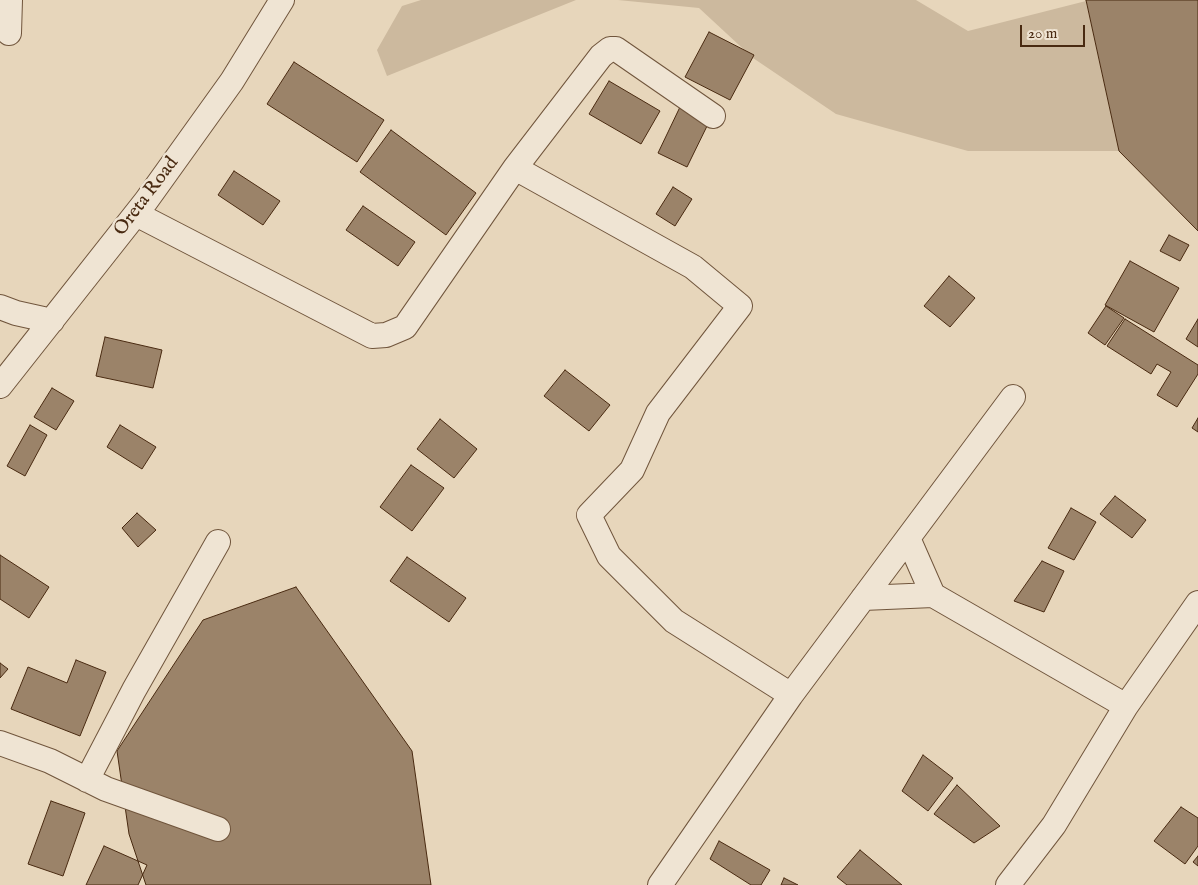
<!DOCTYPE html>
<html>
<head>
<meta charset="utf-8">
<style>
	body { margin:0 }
	#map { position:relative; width:1198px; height:885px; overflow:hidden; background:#e7d6bb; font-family:"IM FELL English",serif }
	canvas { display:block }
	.scale { position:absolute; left:1020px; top:25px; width:65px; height:22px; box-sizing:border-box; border:2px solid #492a11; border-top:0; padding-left:6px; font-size:15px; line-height:18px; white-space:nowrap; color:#492a11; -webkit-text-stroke:4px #efe4d3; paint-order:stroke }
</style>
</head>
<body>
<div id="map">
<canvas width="1198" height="885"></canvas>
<div class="scale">20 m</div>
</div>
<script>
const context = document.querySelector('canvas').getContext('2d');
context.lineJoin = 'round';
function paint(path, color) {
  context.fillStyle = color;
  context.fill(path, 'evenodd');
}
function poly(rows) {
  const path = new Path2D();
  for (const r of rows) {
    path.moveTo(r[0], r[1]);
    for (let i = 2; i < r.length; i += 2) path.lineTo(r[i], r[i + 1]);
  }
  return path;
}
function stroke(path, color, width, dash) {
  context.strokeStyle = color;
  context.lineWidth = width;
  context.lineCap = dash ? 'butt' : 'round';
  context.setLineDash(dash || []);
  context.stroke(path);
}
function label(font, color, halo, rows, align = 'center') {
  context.font = font + ' "IM FELL English",serif';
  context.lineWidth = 5;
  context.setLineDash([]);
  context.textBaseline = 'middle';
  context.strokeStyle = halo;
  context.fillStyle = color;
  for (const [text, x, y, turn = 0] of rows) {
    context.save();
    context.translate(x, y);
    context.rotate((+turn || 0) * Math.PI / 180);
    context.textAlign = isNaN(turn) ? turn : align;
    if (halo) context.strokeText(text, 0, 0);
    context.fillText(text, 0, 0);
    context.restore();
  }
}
paint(poly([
	[421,0,576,0,387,76,377,50,402,6],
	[618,0,916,0,968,31,1086,1,1119,151,968,151,836,114,753,58,699,8]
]), '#ccb99e');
const building = poly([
	[1086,0,1198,0,1198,231,1119,151,1086,0],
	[709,32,754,55,730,100,685,77,709,32],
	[294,62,384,120,357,162,267,104,294,62],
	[609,81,660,111,641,144,589,114,609,81],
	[680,107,709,122,687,167,658,153,680,107],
	[391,130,476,193,446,235,360,172,391,130],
	[234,171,280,201,263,225,218,195,234,171],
	[673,187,692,199,675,226,656,214,673,187],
	[363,206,415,242,398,266,346,230,363,206],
	[1169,235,1189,245,1180,261,1160,251,1169,235],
	[1130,261,1179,288,1154,332,1105,305,1130,261],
	[949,276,975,298,950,327,924,306,949,276],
	[1106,306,1124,318,1105,345,1088,333,1106,306],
	[1125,319,1198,365,1198,374,1177,407,1157,395,1171,372,1157,364,1151,374,1107,346,1125,319],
	[1198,319,1198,347,1186,339,1198,319],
	[105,337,162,350,153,388,96,376,105,337],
	[565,370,610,405,589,431,544,396,565,370],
	[52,388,74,401,56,430,34,417,52,388],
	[1198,418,1198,432,1192,428,1198,418],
	[440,419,477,449,454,478,417,449,440,419],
	[30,425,47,435,25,476,7,466,30,425],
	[120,425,156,447,142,469,107,447,120,425],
	[411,465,444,488,412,531,380,507,411,465],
	[1115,496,1146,520,1132,538,1100,514,1115,496],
	[1071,508,1096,522,1074,560,1048,548,1071,508],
	[137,513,156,530,138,547,122,528,137,513],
	[0,555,49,587,29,618,0,599,0,555],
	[407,557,466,598,449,622,390,581,407,557],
	[1042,561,1064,571,1044,612,1014,601,1042,561],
	[296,587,412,751,431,885,146,885,129,834,117,751,203,620,296,587],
	[76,660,106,672,80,736,11,709,28,667,67,683,76,660],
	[0,663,8,669,0,678,0,663],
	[923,755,953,778,928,811,902,791,923,755],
	[957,785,1000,826,974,843,934,814,957,785],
	[51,801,85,813,63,876,28,864,51,801],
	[1181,807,1198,818,1198,846,1185,864,1154,841,1181,807],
	[719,841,770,870,761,885,751,885,710,859,719,841],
	[104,846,147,865,138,885,86,885,104,846],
	[860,850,902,885,847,885,837,877,860,850],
	[1198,856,1198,866,1193,862,1198,856],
	[784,878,798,885,781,885,784,878]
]);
paint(building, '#9b8369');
stroke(building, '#492a11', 1);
const minor = poly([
	[9,33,10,0],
	[515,168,693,267,740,306,658,413,632,470,589,515,609,556,674,621,791,695],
	[136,214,372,336,386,335,405,327,515,168,601,56,610,49,616,49,713,116],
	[0,307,16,313,52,321],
	[0,386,146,201,232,81,282,0],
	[908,538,933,595,1126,706],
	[863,598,933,595],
	[0,743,50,761,106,789,218,829],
	[87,780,134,690,218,542],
	[660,885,791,695,1013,397],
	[1008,885,1054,825,1126,706,1198,603]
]);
stroke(minor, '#70553c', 26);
stroke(minor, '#efe4d3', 24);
label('19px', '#492a11', '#efe4d3', [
	["Oreta Road",147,197,-53]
]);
</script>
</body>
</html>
